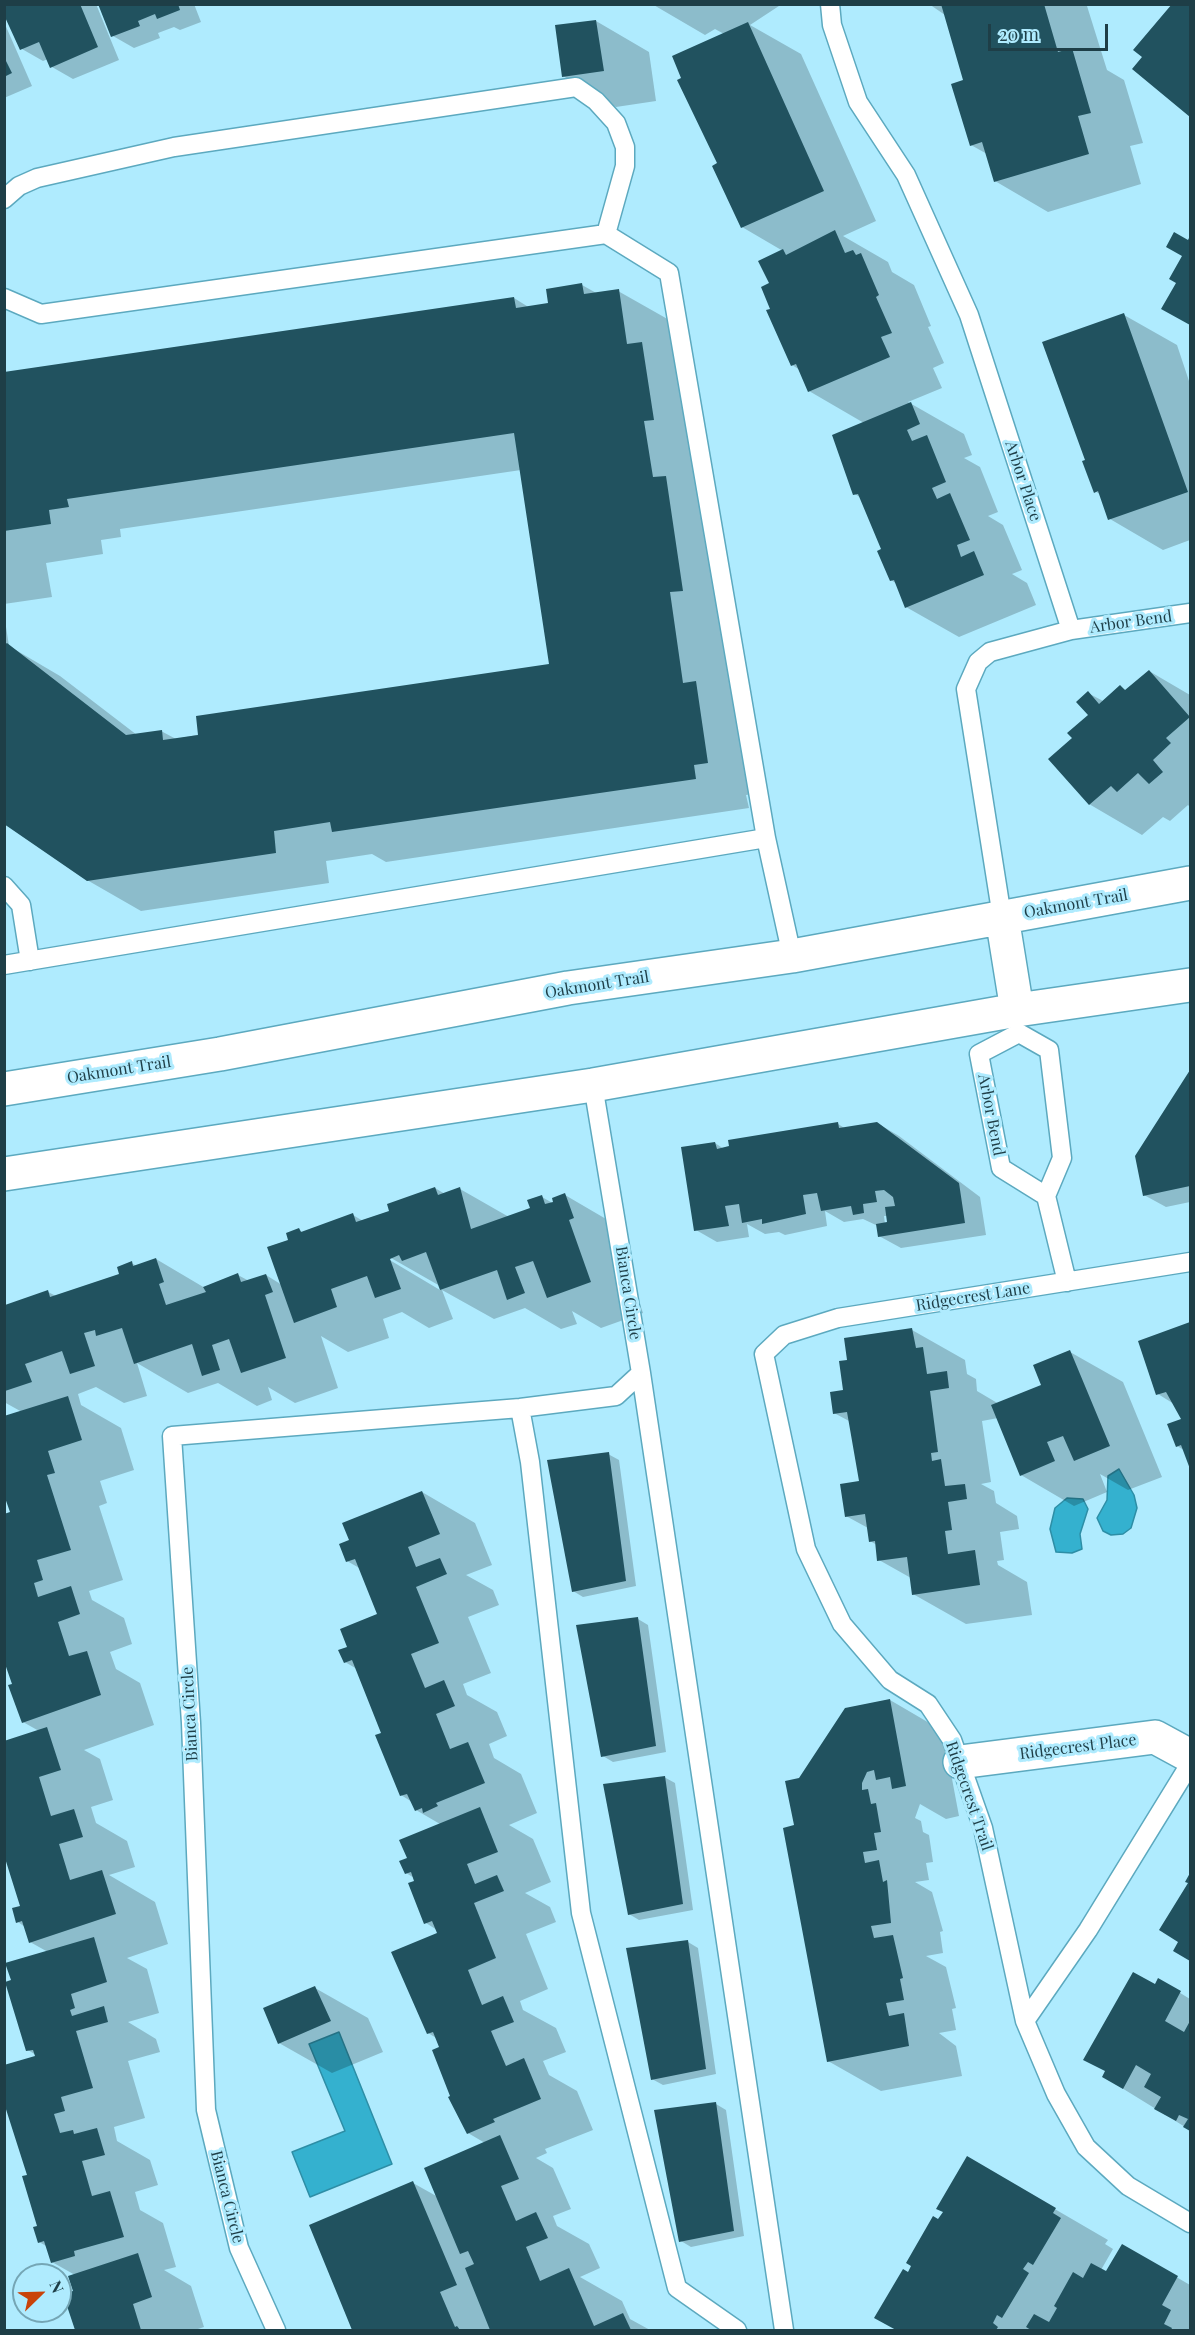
<!DOCTYPE html>
<html>
<head>
<meta charset="utf-8">
<style>
	body { margin:0 }
	#map { position:relative; width:1195px; height:2335px; overflow:hidden; background:#afebfe; font-family:"Playfair Display",serif }
	canvas { display:block }
	.frame { position:absolute; inset:0; border:6px solid #1e3e47; pointer-events:none }
	.north { position:absolute; left:12px; top:2263px; width:60px; height:60px; box-sizing:border-box; background:#afebfe; border:2px solid #75a6b5; border-radius:50%; rotate:67deg; font-size:16px; font-weight:700; line-height:24px; text-align:center; color:#1e3e47 }
	.north::after { content:''; display:block; margin:auto; width:21px; height:27px; background:#c94309; clip-path:polygon(50% 0,100% 100%,50% 72%,0 100%) }
	.scale { position:absolute; left:988px; top:24px; width:120px; height:27px; box-sizing:border-box; border:3px solid #1e3e47; border-top:0; padding-left:8px; font-size:18px; line-height:21px; white-space:nowrap; color:#1e3e47; -webkit-text-stroke:4px #afebfe; paint-order:stroke }
</style>
</head>
<body>
<div id="map">
<canvas width="1195" height="2335"></canvas>
<div class="frame"></div>
<div class="north">N</div>
<div class="scale">20 m</div>
</div>
<script>
const context = document.querySelector('canvas').getContext('2d');
context.lineJoin = 'round';
function paint(path, color) {
  context.fillStyle = color;
  context.fill(path, 'evenodd');
}
function poly(rows) {
  const path = new Path2D();
  for (const r of rows) {
    path.moveTo(r[0], r[1]);
    for (let i = 2; i < r.length; i += 2) path.lineTo(r[i], r[i + 1]);
  }
  return path;
}
function stroke(path, color, width, dash) {
  context.strokeStyle = color;
  context.lineWidth = width;
  context.lineCap = dash ? 'butt' : 'round';
  context.setLineDash(dash || []);
  context.stroke(path);
}
function label(font, color, halo, rows, align = 'center') {
  context.font = font + ' "Playfair Display",serif';
  context.lineWidth = 6;
  context.setLineDash([]);
  context.textBaseline = 'middle';
  context.strokeStyle = halo;
  context.fillStyle = color;
  for (const [text, x, y, turn = 0] of rows) {
    context.save();
    context.translate(x, y);
    context.rotate((+turn || 0) * Math.PI / 180);
    context.textAlign = isNaN(turn) ? turn : align;
    if (halo) context.strokeText(text, 0, 0);
    context.fillText(text, 0, 0);
    context.restore();
  }
}
const water = poly([
	[1119,1469,1134,1495,1137,1508,1131,1528,1123,1534,1111,1535,1103,1531,1097,1518,1107,1500,1108,1476,1119,1469],
	[1067,1498,1083,1499,1088,1509,1080,1534,1082,1549,1072,1553,1056,1552,1050,1529,1055,1508,1067,1498],
	[339,2032,392,2164,310,2197,292,2152,345,2131,309,2044,339,2032]
]);
paint(water, '#34b1cf');
stroke(water, '#2d8ea6', 1.5);
paint(poly([
	[4,4,96,4,119,60,73,79,52,67,48,59,43,61,22,49,9,20,4,17],
	[100,4,194,4,201,22,180,30,174,27,158,33,160,38,134,48,113,36],
	[652,4,782,4,750,25,801,54,876,221,843,236,888,262,892,272,914,285,931,326,928,327,944,363,933,368,942,388,908,402,964,434,972,455,964,458,980,467,998,512,988,516,1003,525,1022,570,1012,574,1027,583,1036,605,959,637,906,607,897,584,891,580,883,550,861,498,855,494,864,423,809,391,800,370,792,365,772,310,771,284,783,251,742,227,719,164,724,34,715,29,705,35],
	[929,4,1092,4,1087,6,1107,70,1124,80,1143,143,1130,146,1141,184,1048,212,995,181,987,154,971,145,965,81,945,15],
	[1174,4,1190,4,1190,115,1134,69,1144,57],
	[596,21,649,52,656,101,616,107,563,76],
	[4,22,32,86,4,98],
	[1190,239,1190,324,1163,308,1178,282],
	[582,285,598,294,618,291,671,321,704,499,719,508,761,793,746,795,749,808,386,862,372,854,326,861,329,883,141,911,87,880,4,822,4,614,9,646,60,676,137,735,161,731,176,739,550,666,521,470,120,529,121,537,101,540,103,554,46,563,52,597,4,604,4,374,514,298,530,308,550,305],
	[1124,315,1177,345,1190,384,1190,540,1163,550,1110,519,1101,495,1095,491,1087,460],
	[1149,671,1190,695,1190,807,1188,805,1170,821,1163,817,1142,835,1089,804,1074,739,1090,715,1088,693,1103,701,1120,687,1127,691],
	[1190,1073,1190,1202,1166,1207,1144,1195,1136,1156],
	[877,1123,899,1136,980,1197,986,1235,901,1248,879,1236,878,1226,863,1219,844,1222,825,1211,827,1226,785,1235,779,1232,765,1234,747,1224,749,1237,717,1242,696,1230,715,1143,724,1149,838,1124,846,1129],
	[884,1216,887,1216,888,1224,885,1224],
	[435,1188,445,1194,460,1189,509,1217,532,1209,542,1197,556,1205,565,1195,618,1226,622,1250,643,1313,601,1328,572,1311,577,1324,561,1329,525,1308,494,1319,442,1290,453,1319,429,1328,402,1312,383,1319,389,1338,348,1352,321,1336,338,1388,295,1403,268,1387,272,1400,257,1406,218,1383,188,1393,137,1363,147,1396,124,1403,96,1387,78,1394,81,1405,121,1428,134,1470,100,1481,107,1503,99,1506,123,1580,89,1591,92,1600,124,1618,132,1644,110,1652,116,1669,140,1683,154,1725,84,1750,100,1759,113,1800,91,1807,96,1823,127,1841,135,1867,109,1875,155,1902,168,1944,127,1958,147,1969,159,2013,128,2022,156,2039,160,2052,128,2061,145,2118,114,2127,117,2141,150,2160,158,2185,135,2192,140,2210,163,2223,176,2267,164,2270,191,2286,204,2327,195,2330,76,2330,65,2295,75,2292,75,2275,52,2262,48,2247,39,2242,39,2227,29,2176,9,2110,4,2107,4,2067,39,2057,28,2050,48,1952,30,1942,25,1927,18,1922,22,1907,39,1731,23,1722,14,1685,12,1513,22,1412,4,1402,4,1306,48,1292,56,1296,121,1274,131,1263,137,1266,156,1259,205,1288,238,1275,249,1281,266,1275,282,1285,290,1241,299,1230,304,1233,353,1215,363,1221,391,1212],
	[384,1254,440,1286,440,1290,383,1256],
	[1190,1323,1190,1467,1184,1450,1177,1446,1183,1419,1174,1404,1158,1394,1140,1342],
	[912,1330,965,1360,967,1374,976,1379,977,1391,999,1404,1043,1386,1070,1352,1123,1382,1162,1477,1128,1490,1100,1474,1107,1492,1074,1506,1021,1475,998,1418,982,1421,991,1482,981,1484,994,1491,996,1503,1017,1516,1019,1529,1000,1532,1004,1560,997,1561,998,1565,1027,1582,1032,1615,966,1624,913,1594,911,1578,879,1560,877,1545,870,1541,868,1528,846,1516,861,1483,851,1422,834,1413,845,1391,849,1362],
	[608,1454,619,1460,636,1586,583,1597,573,1591],
	[422,1492,475,1523,492,1565,466,1575,493,1590,499,1605,468,1617,491,1673,463,1684,467,1695,497,1712,507,1736,489,1744,494,1758,521,1774,537,1813,509,1825,533,1839,551,1882,525,1893,550,1907,556,1922,526,1934,548,1989,520,2001,523,2010,556,2028,566,2052,543,2061,549,2075,577,2091,593,2130,545,2149,547,2153,536,2158,553,2168,571,2209,553,2216,557,2226,589,2244,600,2268,580,2277,622,2301,630,2319,650,2330,354,2330,310,2226,413,2183,438,2197,485,2143,468,2133,452,2096,438,2039,428,2033,439,1934,437,1930,426,1923,416,1879,406,1873,409,1858,440,1824,416,1810,412,1802,401,1795,383,1734,357,1669,345,1662,349,1647,379,1614,361,1569,347,1561,351,1541],
	[638,1619,648,1625,666,1752,613,1762,603,1756],
	[890,1700,943,1731,959,1816,946,1819,920,1804,915,1818,921,1821,923,1832,929,1835,933,1862,926,1863,929,1880,915,1882,932,1892,943,1931,940,1932,943,1953,926,1956,946,1967,956,2008,952,2009,956,2030,939,2033,956,2046,962,2076,881,2091,828,2061,795,1827,800,1780],
	[664,1777,675,1783,693,1910,639,1920,629,1914],
	[1190,1876,1190,1960,1175,1951,1181,1941,1190,1883,1187,1881],
	[688,1942,698,1948,716,2074,663,2085,652,2079],
	[1159,1980,1190,1999,1190,2130,1104,2077],
	[315,1988,368,2018,383,2052,332,2073,279,2043],
	[716,2104,726,2110,744,2236,691,2247,681,2241],
	[967,2158,1108,2240,1105,2244,1113,2249,1101,2270,1107,2273,1123,2246,1190,2285,1190,2330,899,2330,876,2317,908,2274,944,2212]
]), '#0003');
paint(poly([
	[4,4,80,4,98,47,50,68,39,42,20,50,4,15],
	[98,4,178,4,180,10,157,19,155,14,138,21,140,26,111,37],
	[941,4,1044,4,1058,52,1072,48,1091,113,1078,116,1089,154,994,182,982,142,970,146,951,84,963,80],
	[1172,4,1190,4,1190,117,1132,69,1142,57,1133,50],
	[596,20,604,71,562,77,555,25],
	[748,22,824,191,741,228,712,166,717,163,677,80,681,78,672,56],
	[4,57,12,73,4,77],
	[835,230,845,253,853,250,856,255,861,253,879,295,876,297,892,333,881,337,890,357,808,392,796,364,791,366,766,310,770,309,761,287,769,283,758,261,783,249,786,255],
	[1174,232,1188,240,1190,236,1190,325,1161,309,1176,283,1169,279,1182,256,1166,247],
	[582,283,584,294,619,289,627,344,642,342,654,420,644,421,653,477,666,476,683,591,670,592,683,683,696,681,708,763,694,765,696,779,332,832,330,822,274,831,276,853,87,881,4,824,4,645,7,643,126,735,162,730,163,740,198,735,196,716,549,664,514,433,67,499,69,507,49,510,51,524,4,531,4,372,514,297,516,308,548,303,546,289],
	[1124,313,1188,492,1108,520,1098,491,1094,493,1082,461,1085,460,1042,342],
	[911,402,920,424,907,430,912,441,927,435,946,482,932,488,937,499,950,493,970,540,957,545,961,557,974,551,984,575,905,608,894,580,890,581,877,551,881,549,858,494,853,495,832,435],
	[1149,670,1190,717,1166,738,1171,743,1153,760,1163,772,1149,784,1138,773,1117,792,1111,786,1089,805,1048,759,1072,738,1067,733,1088,715,1076,702,1088,691,1099,704,1120,685,1125,690],
	[1190,1070,1190,1186,1143,1196,1135,1156],
	[838,1122,839,1128,877,1122,959,1183,965,1223,878,1237,876,1224,887,1222,885,1207,895,1206,893,1197,884,1190,875,1191,877,1202,863,1204,864,1213,853,1215,851,1206,821,1211,817,1193,803,1195,806,1214,762,1224,762,1219,742,1223,739,1204,725,1206,729,1226,694,1231,681,1147,715,1142,717,1149,729,1146,728,1140],
	[435,1187,438,1195,460,1187,471,1229,530,1208,527,1200,542,1195,545,1204,553,1202,552,1198,565,1193,574,1218,569,1220,591,1282,547,1298,533,1261,515,1267,525,1293,507,1300,497,1270,440,1290,426,1252,402,1261,399,1255,390,1259,401,1289,375,1298,367,1276,331,1289,337,1307,294,1323,267,1247,288,1240,286,1233,299,1228,301,1232,353,1213,356,1222,389,1211,387,1204],
	[156,1258,164,1282,159,1284,166,1305,206,1292,203,1287,238,1273,241,1282,266,1274,273,1292,265,1295,286,1358,241,1373,229,1339,212,1345,220,1370,202,1376,192,1344,134,1364,122,1328,96,1336,95,1330,84,1333,95,1366,70,1374,62,1351,25,1364,32,1382,5,1391,5,1305,48,1290,50,1297,119,1274,117,1267,132,1261,133,1266],
	[1190,1322,1190,1469,1181,1445,1176,1447,1167,1424,1181,1419,1166,1392,1156,1395,1138,1341],
	[912,1328,916,1348,923,1347,927,1374,947,1371,949,1388,930,1391,938,1452,931,1453,932,1461,941,1459,945,1486,965,1484,967,1499,948,1502,952,1530,945,1531,948,1554,975,1550,980,1585,912,1595,907,1557,877,1561,875,1541,869,1542,865,1514,845,1517,840,1484,859,1481,847,1412,833,1414,830,1392,843,1390,839,1361,847,1360,844,1338],
	[1070,1350,1110,1446,1074,1461,1063,1436,1047,1442,1055,1461,1020,1476,991,1405,1041,1385,1033,1365],
	[68,1396,82,1440,48,1451,55,1473,47,1475,71,1550,37,1560,43,1580,34,1583,38,1597,71,1586,80,1614,58,1622,69,1656,87,1651,101,1695,22,1723,8,1685,12,1684,4,1661,4,1514,10,1512,4,1495,4,1416],
	[609,1452,626,1581,572,1592,547,1460],
	[422,1491,440,1534,408,1547,416,1567,440,1558,447,1574,416,1587,439,1643,411,1654,425,1688,444,1680,455,1706,436,1714,450,1749,468,1742,485,1783,436,1803,438,1806,423,1813,422,1808,415,1811,407,1794,400,1796,375,1735,381,1733,352,1660,344,1663,338,1650,347,1647,340,1629,377,1614,355,1559,346,1562,339,1544,349,1540,342,1523],
	[638,1617,656,1746,601,1757,576,1625],
	[890,1699,906,1786,892,1789,890,1777,876,1780,874,1770,867,1772,862,1783,862,1790,868,1789,871,1804,876,1803,881,1832,874,1833,877,1850,863,1852,865,1863,879,1860,883,1882,887,1880,891,1923,871,1926,874,1938,893,1935,903,1978,900,1979,904,2000,886,2003,889,2016,904,2013,909,2046,827,2062,783,1828,794,1825,785,1781,799,1778,845,1708],
	[47,1727,61,1770,39,1777,51,1816,74,1809,83,1837,59,1844,70,1880,102,1870,116,1914,29,1943,22,1921,16,1923,12,1908,20,1906,4,1855,4,1741],
	[665,1776,683,1904,628,1915,603,1784],
	[480,1807,498,1852,467,1864,475,1884,497,1875,504,1891,474,1903,496,1958,468,1970,482,2005,503,1996,514,2022,491,2031,506,2066,524,2058,541,2099,493,2119,495,2122,467,2134,448,2097,450,2096,432,2050,439,2047,433,2032,427,2034,391,1952,437,1933,432,1921,424,1924,408,1883,414,1881,411,1872,405,1874,399,1861,407,1858,399,1840],
	[1190,1873,1190,1961,1173,1951,1178,1942,1159,1930,1188,1883,1185,1882],
	[94,1937,107,1982,71,1994,75,2008,70,2010,72,2016,104,2006,108,2022,76,2031,93,2088,61,2097,65,2111,54,2114,60,2133,73,2130,74,2134,97,2128,105,2155,82,2161,92,2196,110,2191,124,2237,74,2251,75,2256,51,2263,44,2241,38,2243,33,2227,37,2226,22,2176,27,2175,4,2103,4,2065,35,2056,33,2050,26,2051,5,1982,11,1980,5,1963],
	[688,1940,706,2069,651,2080,626,1948],
	[1133,1972,1155,1984,1158,1978,1181,1991,1165,2021,1184,2032,1190,2021,1190,2131,1183,2127,1188,2119,1179,2115,1176,2121,1154,2109,1161,2097,1144,2087,1151,2074,1136,2065,1123,2089,1102,2077,1105,2071,1083,2060],
	[315,1986,331,2021,278,2044,263,2008],
	[716,2102,734,2231,679,2242,654,2110],
	[500,2135,519,2179,501,2186,516,2221,536,2212,548,2238,526,2247,540,2281,569,2268,594,2326,623,2313,631,2330,490,2330,465,2268,474,2264,468,2251,460,2254,424,2168],
	[967,2156,1056,2208,1053,2213,1061,2218,1033,2265,1028,2262,1023,2269,1029,2273,1002,2318,997,2315,993,2323,998,2327,996,2330,896,2330,874,2318,903,2269,908,2272,911,2266,906,2263,933,2216,938,2219,943,2212,936,2209],
	[413,2181,457,2285,440,2292,455,2327,457,2326,460,2330,352,2330,309,2225],
	[1122,2244,1178,2276,1162,2305,1171,2310,1164,2324,1172,2328,1171,2330,1031,2330,1026,2327,1034,2314,1049,2322,1057,2308,1054,2306,1073,2272,1083,2278,1091,2263,1106,2271],
	[138,2253,152,2297,133,2304,141,2330,75,2330,63,2294,73,2291,68,2276]
]), '#21525f');
const service = poly([
	[830,4,832,25,858,102,906,175,969,315,1071,630],
	[4,199,19,186,37,178,174,147,576,87,596,101,616,123,625,147,625,166,606,234],
	[4,298,41,314,606,234,669,273,766,838],
	[4,886,21,905,30,961],
	[1002,917,966,689,978,662,990,652,1071,630,1190,613],
	[4,965,766,838,792,956],
	[1019,1033,1049,1050,1062,1158,1046,1196,1001,1168,979,1054,1019,1033],
	[593,1085,641,1373,784,2330],
	[1046,1196,1067,1282],
	[1190,1262,838,1318,784,1335,764,1354,806,1549,842,1624,890,1680,928,1704,952,1740,983,1828,1025,2021,1056,2094,1086,2147,1128,2186,1190,2223],
	[520,1408,530,1462,581,1913,677,2288,737,2330],
	[1025,2021,1088,1930,1190,1764],
	[276,2330,239,2248,206,2110,191,1723,172,1436,520,1408,616,1396,641,1373]
]);
const minor = poly([
	[960,1762,1155,1737,1190,1756]
]);
const tertiary = poly([
	[1002,917,1017,1010],
	[4,1089,220,1054,568,988,792,956,1190,883],
	[4,1174,593,1085,1017,1010,1190,985]
]);
stroke(service, '#5ca9bf', 21);
stroke(minor, '#5ca9bf', 36);
stroke(tertiary, '#5ca9bf', 36);
stroke(service, '#fff', 18);
stroke(minor, '#fff', 33);
stroke(tertiary, '#fff', 33);
label('16px', '#1e3e47', '#afebfe', [
	["Arbor Place",1023,481,72],
	["Arbor Bend",1131,622,-8],
	["Oakmont Trail",1076,904,-10],
	["Oakmont Trail",597,985,-9],
	["Oakmont Trail",119,1070,-9],
	["Arbor Bend",991,1115,79],
	["Bianca Circle",628,1293,81],
	["Ridgecrest Lane",973,1297,-9],
	["Bianca Circle",190,1714,-93],
	["Ridgecrest Place",1078,1747,-7],
	["Ridgecrest Trail",969,1796,71],
	["Bianca Circle",227,2197,76]
]);
</script>
</body>
</html>
